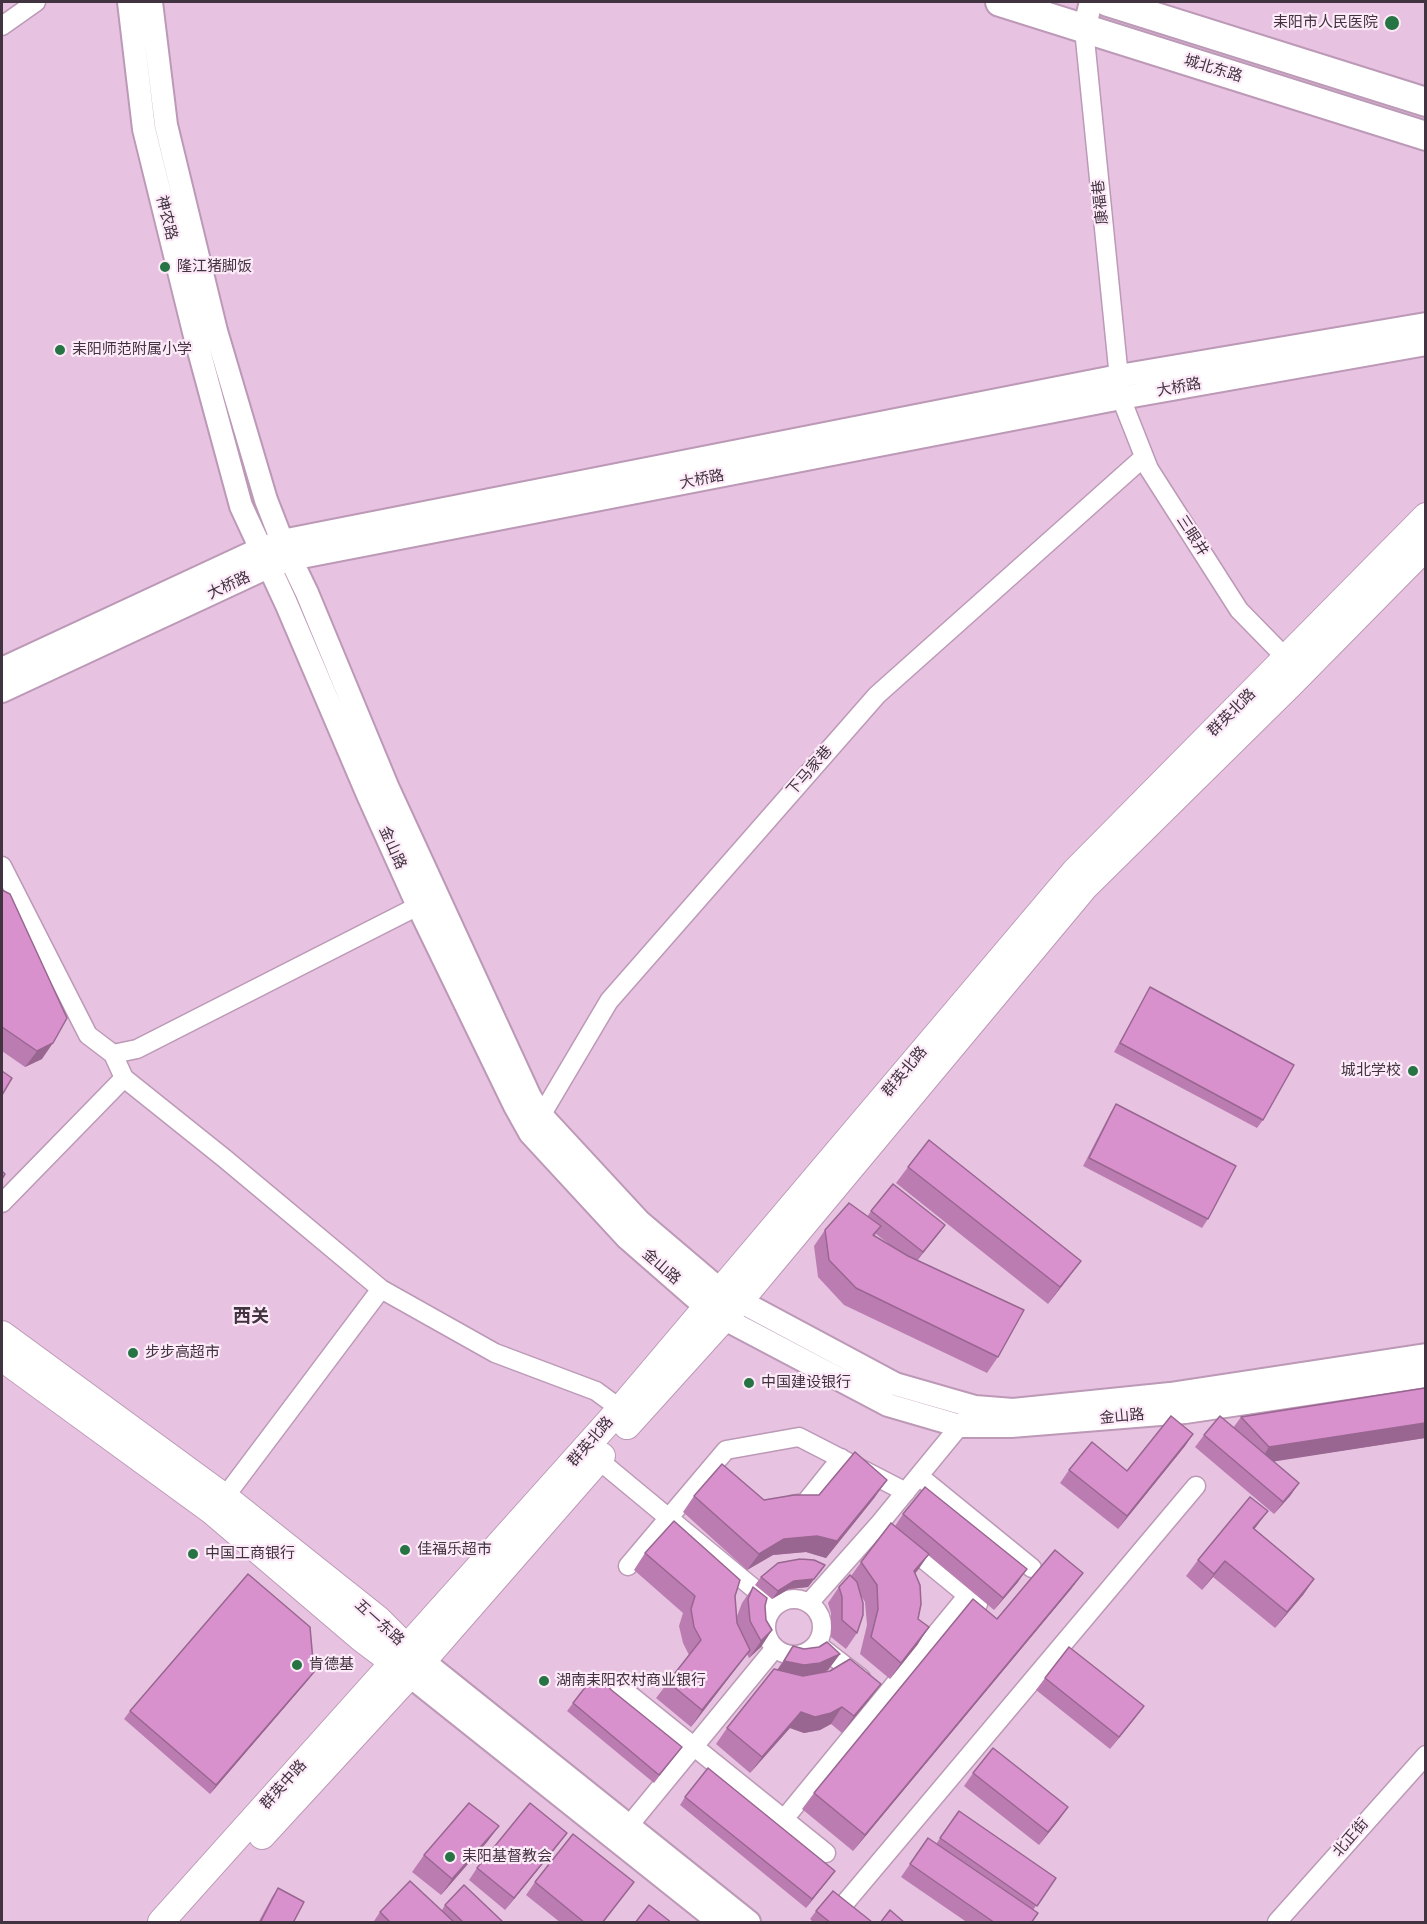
<!DOCTYPE html>
<html>
<head>
<meta charset="utf-8">
<style>
	body { margin:0 }
	#map { position:relative; width:1427px; height:1924px; overflow:hidden; background:#e7c3e1; font-family:"Varela Round",sans-serif }
	canvas { display:block }
	.frame { position:absolute; inset:0; border:3px solid #41333f; pointer-events:none }
</style>
</head>
<body>
<div id="map">
<canvas width="1427" height="1924"></canvas>
<div class="frame"></div>
</div>
<script>
const context = document.querySelector('canvas').getContext('2d');
context.lineJoin = 'round';
function poly(rows) {
  const path = new Path2D();
  for (const r of rows) {
    if (r.length === 3) {
      path.moveTo(r[0] + r[2], r[1]);
      path.arc(r[0], r[1], r[2], 0, 2 * Math.PI);
      continue;
    }
    path.moveTo(r[0], r[1]);
    for (let i = 2; i < r.length; i += 2) path.lineTo(r[i], r[i + 1]);
  }
  return path;
}
function stroke(path, color, width, dash) {
  context.strokeStyle = color;
  context.lineWidth = width;
  context.lineCap = dash ? 'butt' : 'round';
  context.setLineDash(dash || []);
  context.stroke(path);
}
function paint(path, color) {
  context.fillStyle = color;
  context.fill(path, 'evenodd');
}
function label(font, color, halo, rows, align = 'center') {
  context.font = font + ' "Varela Round","Noto Sans SC",sans-serif';
  context.lineWidth = 4.5;
  context.setLineDash([]);
  context.textBaseline = 'middle';
  context.strokeStyle = halo;
  context.fillStyle = color;
  for (const [text, x, y, turn = 0] of rows) {
    context.save();
    context.translate(x, y);
    context.rotate((+turn || 0) * Math.PI / 180);
    context.textAlign = isNaN(turn) ? turn : align;
    if (halo) context.strokeText(text, 0, 0);
    context.fillText(text, 0, 0);
    context.restore();
  }
}
const minor = poly([
	[2,26,36,2],
	[1084,29,1121,398,1149,469,1239,610,1286,658],
	[2,866,88,1035,113,1054,124,1078,224,1158,381,1289,495,1353,596,1391,630,1416],
	[113,1054,137,1049,418,906],
	[535,1126,609,1001,877,695,1144,457],
	[2,1203,124,1078],
	[589,1452,775,1606],
	[919,1476,1032,1568],
	[792,1505,805,1503,841,1458],
	[218,1506,381,1289],
	[906,1545,978,1604],
	[628,1566,726,1450,799,1437,906,1492],
	[794,1627,28],
	[809,1603,880,1523,967,1417],
	[817,1644,861,1678],
	[620,1687,826,1853],
	[784,1819,968,1595],
	[622,1834,775,1648],
	[829,1922,1196,1486],
	[1277,1922,1426,1755]
]);
const tertiary = poly([
	[129,2,144,129,195,336,241,506,286,603,368,795,418,906,515,1106,530,1133,627,1238,706,1307,725,1319,888,1405,960,1426,1011,1426,1185,1412,1426,1376],
	[151,2,166,125,216,331,266,500,282,541,307,593,387,786,530,1097,541,1115,640,1222,720,1290,740,1301,895,1384,975,1407,1013,1410,1170,1394,1426,1355],
	[1084,29,1091,2],
	[2,669,260,549,282,541,1119,376,1426,324],
	[2,691,268,567,291,559,1121,398,1426,344],
	[423,1661,749,1922],
	[409,1675,719,1922]
]);
const secondary = poly([
	[2,1334,226,1498,378,1619,407,1648,421,1659],
	[2,1358,213,1512,362,1639,406,1672],
	[627,1426,740,1301,1085,887,1291,684,1426,547],
	[262,1836,423,1661,602,1456],
	[161,1922,621,1408,1075,871,1426,516]
]);
const primary = poly([
	[1000,2,1426,136],
	[1108,2,1426,102]
]);
stroke(minor, '#bc99b6', 21);
stroke(tertiary, '#bc99b6', 26);
stroke(secondary, '#bc99b6', 28);
stroke(primary, '#bc99b6', 32);
stroke(minor, '#fff', 18);
stroke(tertiary, '#fff', 22);
stroke(secondary, '#fff', 26);
stroke(primary, '#fff', 28);
paint(poly([
	[2,890,42,1059,25,1067,2,1051],
	[1150,987,1263,1120,1257,1128,1114,1052,1145,996],
	[1116,1104,1208,1219,1202,1228,1083,1166,1111,1112],
	[908,1167,1069,1277,1048,1304,896,1183],
	[871,1211,945,1225,917,1261,998,1357,987,1373,844,1305,818,1277,814,1246,825,1230,867,1217],
	[876,1234,894,1248,874,1236],
	[1425,1388,1425,1438,1273,1461,1299,1483,1290,1496,1274,1514,1195,1447,1204,1435,1233,1428,1241,1417],
	[1193,1434,1185,1446,1118,1529,1060,1483,1069,1470,1127,1471],
	[694,1496,764,1500,875,1497,826,1558,806,1552,773,1555,747,1570,683,1512],
	[903,1514,1018,1582,994,1610,928,1555,915,1573,918,1619,918,1644,890,1679,860,1654,867,1625,865,1602,860,1594,857,1633,846,1649,831,1637,831,1613,828,1603,839,1587,851,1576,861,1562,895,1526],
	[1255,1529,1314,1579,1303,1595,1275,1628,1213,1577,1202,1590,1186,1576,1198,1560],
	[645,1553,735,1596,737,1616,742,1603,753,1587,765,1606,766,1620,772,1630,761,1647,749,1658,747,1654,691,1727,656,1698,689,1655,683,1643,679,1626,683,1613,634,1570],
	[819,1573,808,1587,789,1589,772,1599,755,1585,761,1577],
	[1083,1573,1071,1589,853,1851,802,1809,814,1793,997,1619],
	[793,1646,804,1649,840,1654,828,1670,825,1672,869,1700,842,1733,831,1724,820,1730,804,1733,790,1728,750,1773,716,1744,727,1728,777,1670],
	[1045,1678,1135,1718,1110,1749,1036,1690],
	[308,1680,210,1794,124,1719,130,1711],
	[573,1703,682,1747,654,1783,567,1711],
	[973,1773,1068,1807,1039,1845,964,1786],
	[685,1797,835,1871,806,1908,680,1805],
	[959,1811,1056,1878,1033,1910,1031,1923,968,1923,901,1877,928,1838,936,1844],
	[499,1826,487,1842,441,1895,412,1872,424,1855],
	[567,1833,558,1845,505,1910,469,1880,477,1868],
	[535,1882,634,1882,603,1923,561,1923,526,1895],
	[278,1888,293,1923,258,1923,272,1897],
	[445,1905,504,1923,376,1923,374,1921,380,1912,442,1910],
	[816,1911,872,1923,814,1923,810,1919]
]), '#bb7db1');
paint(poly([
	[53,1043,42,1059,25,1067,37,1051],
	[945,1225,936,1237,914,1264,923,1252],
	[1081,1261,1069,1277,1048,1304,1060,1287],
	[1425,1423,1425,1438,1258,1464,1269,1447],
	[1193,1434,1185,1446,1118,1529,1127,1516],
	[887,1480,875,1497,826,1558,806,1552,773,1555,747,1570,759,1554],
	[1299,1483,1290,1496,1274,1514,1283,1502],
	[1268,1511,1256,1527,1242,1544,1253,1528],
	[929,1554,918,1570,903,1587,914,1571],
	[1225,1561,1213,1577,1202,1590,1214,1574],
	[825,1565,808,1587,789,1589,772,1599,778,1591,794,1581],
	[1027,1569,1018,1582,994,1610,1003,1598],
	[1083,1573,1071,1589,853,1851,865,1835],
	[1314,1579,1303,1595,1275,1628,1287,1612],
	[929,1627,918,1644,890,1679,901,1663],
	[772,1630,761,1647,749,1658,761,1641],
	[750,1650,738,1666,691,1727,702,1710],
	[840,1654,828,1670,808,1679,772,1677,784,1661],
	[314,1672,308,1680,210,1794,216,1785],
	[881,1684,869,1700,842,1733,854,1716],
	[1144,1706,1135,1718,1110,1749,1119,1737],
	[842,1707,831,1724,820,1730,804,1733,790,1728,750,1773,762,1757,801,1712],
	[1068,1807,1059,1820,1039,1845,1048,1832],
	[499,1826,487,1842,441,1895,452,1879],
	[567,1833,558,1845,505,1910,514,1898],
	[835,1871,829,1879,806,1908,812,1899]
]), '#986690');
const building = poly([
	[2,890,10,894,67,1018,53,1043,37,1051,2,1027,2,890],
	[1150,987,1294,1065,1263,1120,1120,1043,1150,987],
	[2,1071,12,1078,2,1095,2,1071],
	[1116,1104,1236,1166,1208,1219,1089,1158,1116,1104],
	[929,1140,1081,1261,1060,1287,908,1167,929,1140],
	[2,1171,5,1174,2,1179,2,1171],
	[893,1184,945,1225,923,1252,871,1211,893,1184],
	[849,1203,881,1226,873,1235,908,1256,1024,1310,998,1357,856,1288,829,1260,825,1230,849,1203],
	[1425,1388,1425,1423,1269,1447,1241,1417,1425,1388],
	[1171,1416,1193,1434,1127,1516,1069,1470,1092,1442,1127,1471,1171,1416],
	[1220,1416,1299,1483,1283,1502,1204,1435,1220,1416],
	[855,1452,887,1480,837,1541,817,1536,784,1539,759,1554,694,1496,722,1464,764,1500,794,1495,819,1495,855,1452],
	[925,1487,1027,1569,1003,1598,903,1514,925,1487],
	[1250,1497,1268,1511,1253,1528,1314,1579,1287,1612,1225,1561,1214,1574,1198,1560,1250,1497],
	[674,1521,740,1580,735,1596,737,1623,750,1650,702,1710,668,1682,701,1640,694,1627,691,1609,695,1596,645,1553,674,1521],
	[891,1523,929,1554,914,1571,920,1585,921,1604,918,1619,929,1627,901,1663,871,1637,878,1609,877,1585,861,1562,891,1523],
	[1055,1550,1083,1573,865,1835,814,1793,973,1599,997,1619,1055,1550],
	[800,1559,814,1560,825,1565,814,1579,794,1581,778,1591,761,1577,778,1563,800,1559],
	[248,1574,310,1627,314,1672,216,1785,130,1711,248,1574],
	[850,1575,857,1582,863,1603,863,1615,857,1633,842,1620,842,1597,839,1587,850,1575],
	[753,1587,767,1598,765,1606,766,1620,772,1630,761,1641,750,1621,748,1599,753,1587],
	[827,1642,840,1654,820,1663,804,1665,784,1661,793,1646,804,1649,819,1647,827,1642],
	[1069,1647,1144,1706,1119,1737,1045,1678,1069,1647],
	[850,1659,881,1684,854,1716,842,1707,831,1713,815,1717,801,1712,762,1757,727,1728,774,1669,803,1676,830,1671,850,1659],
	[594,1676,682,1747,659,1775,573,1703,594,1676],
	[993,1748,1068,1807,1048,1832,973,1773,993,1748],
	[708,1768,835,1871,812,1899,685,1797,708,1768],
	[469,1803,499,1826,452,1879,424,1855,469,1803],
	[530,1803,567,1833,514,1898,477,1868,530,1803],
	[959,1811,1056,1878,1037,1906,940,1838,959,1811],
	[573,1834,634,1882,602,1923,585,1923,535,1882,573,1834],
	[928,1838,1038,1913,1031,1923,995,1923,910,1864,928,1838],
	[410,1881,455,1923,391,1923,380,1912,410,1881],
	[464,1885,504,1923,464,1923,445,1905,464,1885],
	[278,1888,304,1902,293,1923,260,1923,278,1888],
	[833,1891,872,1922,831,1923,816,1911,833,1891],
	[649,1905,672,1923,635,1923,649,1905],
	[890,1910,905,1923,880,1923,890,1910]
]);
paint(building, '#d991ce');
stroke(building, '#986690', 1.5);
for (const [x, y, r, color] of [
	[1392,23,8,"#267343"],
	[165,267,6,"#267343"],
	[60,350,6,"#267343"],
	[1413,1071,6,"#267343"],
	[133,1353,6,"#267343"],
	[749,1383,6,"#267343"],
	[405,1550,6,"#267343"],
	[193,1554,6,"#267343"],
	[297,1665,6,"#267343"],
	[544,1681,6,"#267343"],
	[450,1857,6,"#267343"]
]) {
  const dot = new Path2D();
  dot.arc(x, y, r, 0, 2 * Math.PI);
  context.fillStyle = color;
  context.fill(dot);
  stroke(dot, '#fdeaf9', 2);
}
label('15px', '#41333f', '#fdeaf9', [
	["耒阳市人民医院",1378,23,"right"],
	["隆江猪脚饭",177,267],
	["耒阳师范附属小学",72,350],
	["城北学校",1401,1071,"right"],
	["步步高超市",145,1353],
	["中国建设银行",761,1383],
	["佳福乐超市",417,1550],
	["中国工商银行",205,1554],
	["肯德基",309,1665],
	["湖南耒阳农村商业银行",556,1681],
	["耒阳基督教会",462,1857]
], 'left');
label('15px', '#41333f', '#fdeaf9', [
	["城北东路",1213,69,17],
	["康福巷",1101,202,-96],
	["神农路",166,218,76],
	["大桥路",1179,388,-10],
	["大桥路",702,480,-11],
	["三眼井",1192,536,57],
	["大桥路",229,586,-25],
	["群英北路",1232,713,-45],
	["下马家巷",810,771,-49],
	["金山路",392,848,66],
	["群英北路",905,1072,-50],
	["金山路",661,1267,41],
	["金山路",1122,1417,-5],
	["群英北路",591,1442,-49],
	["五一东路",379,1623,42],
	["群英中路",284,1785,-48],
	["北正街",1351,1838,-49]
]);
label('bold 18px', '#41333f', '#fdeaf9', [
	["西关",251,1317]
]);
</script>
</body>
</html>
